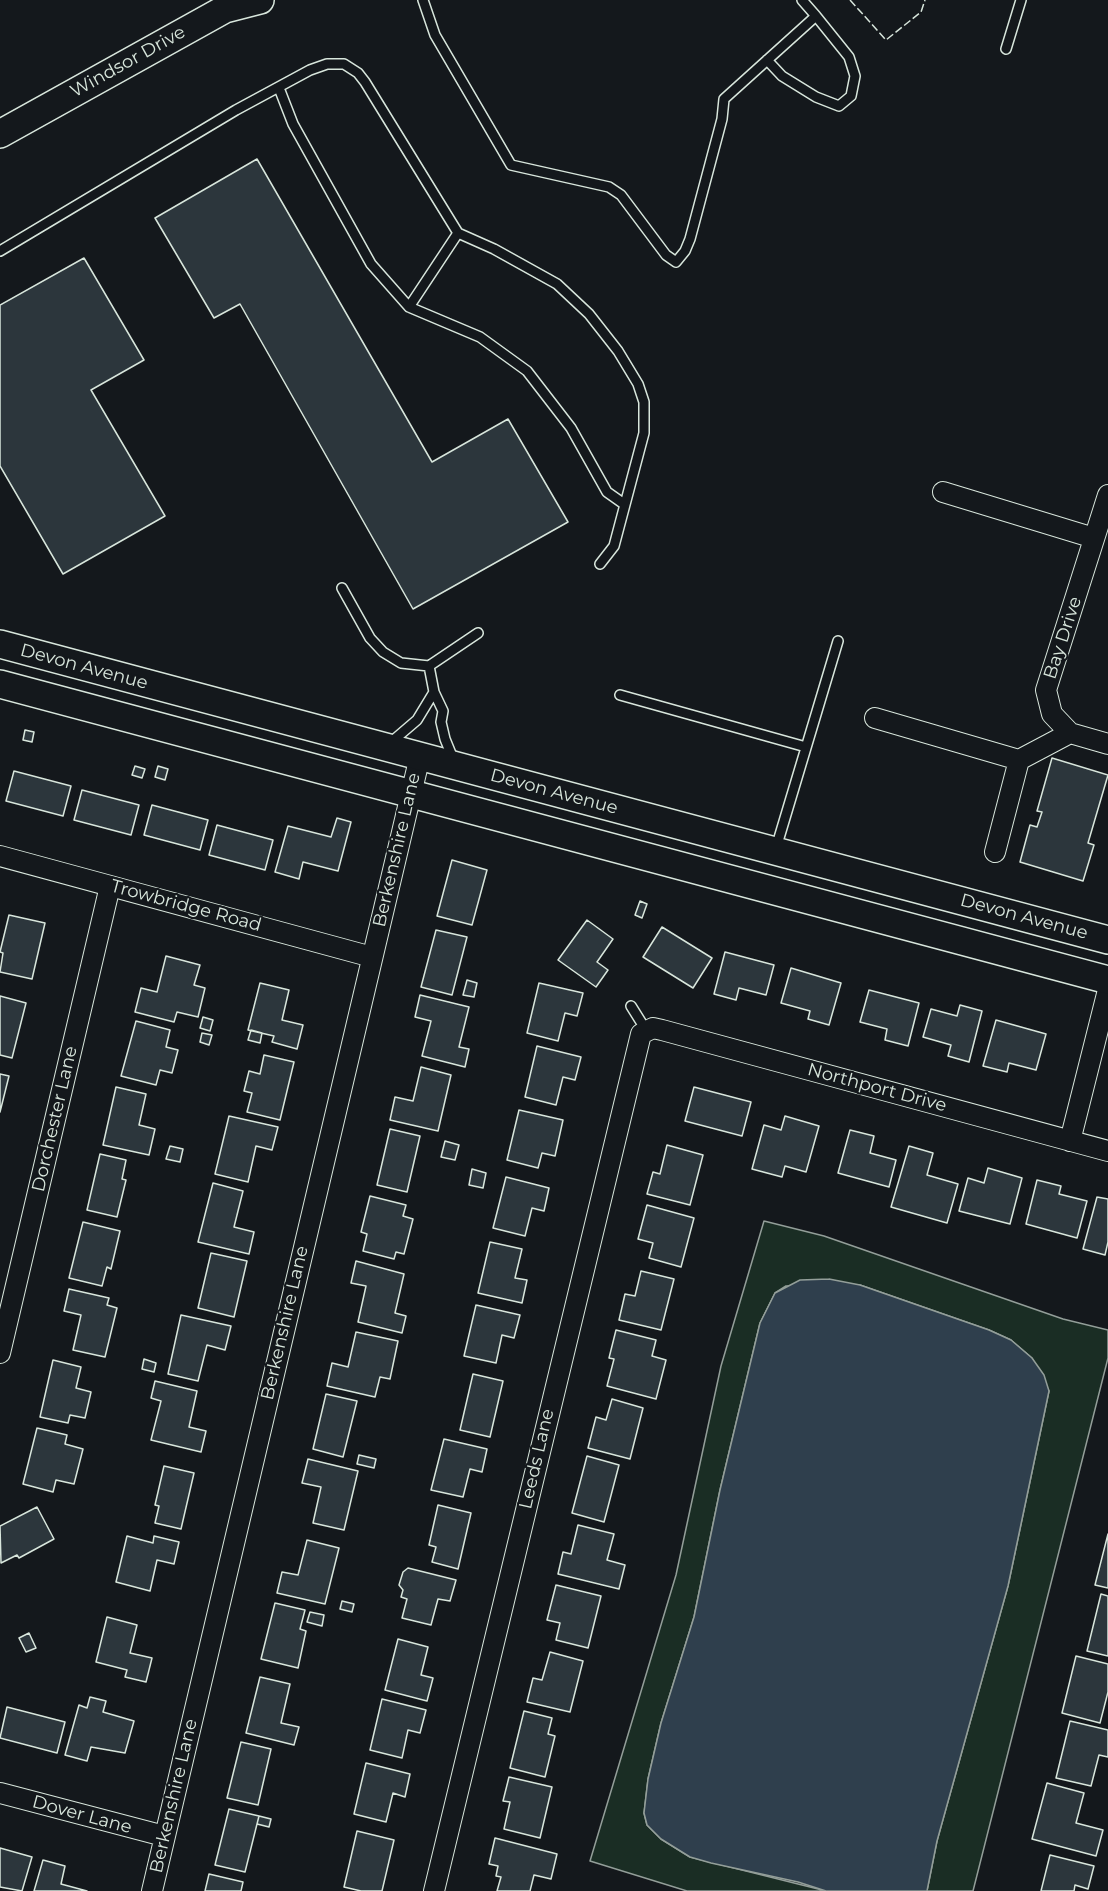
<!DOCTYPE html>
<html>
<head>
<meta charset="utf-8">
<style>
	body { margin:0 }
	canvas { display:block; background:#14181c }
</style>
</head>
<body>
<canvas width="1108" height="1891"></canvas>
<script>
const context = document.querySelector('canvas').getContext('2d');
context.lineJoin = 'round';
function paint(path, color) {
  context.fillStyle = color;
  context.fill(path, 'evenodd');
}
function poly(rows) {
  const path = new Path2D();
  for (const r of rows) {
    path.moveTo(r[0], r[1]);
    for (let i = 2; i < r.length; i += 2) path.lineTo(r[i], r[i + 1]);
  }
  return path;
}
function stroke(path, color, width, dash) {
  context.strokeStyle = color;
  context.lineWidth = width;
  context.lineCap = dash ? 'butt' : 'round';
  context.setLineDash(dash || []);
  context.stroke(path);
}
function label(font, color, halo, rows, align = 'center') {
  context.font = font + ' Montserrat,sans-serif';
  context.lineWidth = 4.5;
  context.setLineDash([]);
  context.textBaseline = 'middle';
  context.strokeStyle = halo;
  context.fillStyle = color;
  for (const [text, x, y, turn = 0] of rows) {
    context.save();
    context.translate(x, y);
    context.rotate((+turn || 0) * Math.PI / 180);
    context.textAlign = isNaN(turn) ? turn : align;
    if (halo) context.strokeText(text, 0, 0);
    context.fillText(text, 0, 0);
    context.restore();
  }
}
const green = poly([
	[764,1221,824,1236,1063,1319,1108,1330,1108,1358,973,1891,927,1891,937,1841,1008,1586,1049,1391,1032,1358,1011,1340,989,1330,860,1285,786,1286,775,1293,760,1323,720,1490,694,1617,661,1723,648,1779,644,1813,647,1825,661,1839,690,1857,826,1891,687,1891,590,1861,676,1575,721,1366,764,1221]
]);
paint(green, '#1a2d24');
stroke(green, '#939e99', 1.5);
const water = poly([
	[829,1279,860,1285,989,1330,1011,1340,1032,1358,1044,1375,1049,1391,1008,1586,937,1841,927,1891,826,1891,798,1882,711,1863,690,1857,661,1839,647,1825,644,1813,648,1779,661,1723,694,1617,720,1490,760,1323,775,1293,800,1280,829,1279]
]);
paint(water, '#2f3f4d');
stroke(water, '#939e99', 1.5);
const building = poly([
	[257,159,432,462,508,419,568,522,413,609,240,304,214,318,155,218,257,159],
	[84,258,144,360,91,390,165,516,63,574,0,466,0,305,84,258],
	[25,730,34,732,32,742,23,740,25,730],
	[1052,758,1108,775,1088,843,1094,845,1083,881,1020,862,1030,825,1037,827,1042,812,1037,811,1052,758],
	[135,766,145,769,142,778,132,775,135,766],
	[158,766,168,769,165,780,155,777,158,766],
	[14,771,71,786,63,816,6,801,14,771],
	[82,790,139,805,131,835,74,820,82,790],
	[152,805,208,820,200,850,144,835,152,805],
	[337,818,351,822,338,871,303,862,299,879,275,872,288,826,331,837,337,818],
	[217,825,273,840,265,870,209,855,217,825],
	[452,860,487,870,472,925,437,916,452,860],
	[640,901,647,904,642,918,635,915,640,901],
	[9,915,45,923,32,979,0,972,3,953,0,952,9,915],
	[587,920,613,939,597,962,608,970,596,987,558,960,587,920],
	[662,927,712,958,693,988,643,957,662,927],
	[436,930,467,937,452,995,421,987,436,930],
	[725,952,774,965,766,995,739,988,736,1000,714,994,725,952],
	[166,956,200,965,194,985,205,988,198,1017,177,1012,174,1022,135,1012,141,988,157,992,166,956],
	[791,968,841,983,829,1025,808,1019,810,1011,781,1003,791,968],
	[467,980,477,983,474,997,463,995,467,980],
	[260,983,289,990,282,1020,303,1025,297,1049,272,1042,274,1036,248,1030,260,983],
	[539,983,583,993,577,1016,565,1013,558,1041,527,1033,539,983],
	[869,990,919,1003,908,1046,885,1040,887,1029,860,1022,869,990],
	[420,995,469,1007,459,1047,469,1049,465,1067,422,1056,431,1021,415,1017,420,995],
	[0,996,26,1003,12,1058,0,1055,0,996],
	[960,1005,982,1011,969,1062,948,1056,951,1045,923,1037,931,1009,957,1016,960,1005],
	[203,1017,213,1020,210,1031,200,1028,203,1017],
	[996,1020,1046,1034,1036,1070,1009,1063,1007,1072,983,1066,996,1020],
	[136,1021,170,1030,166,1047,178,1050,172,1073,160,1070,156,1085,121,1076,136,1021],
	[251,1030,262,1033,260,1043,248,1040,251,1030],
	[202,1033,212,1035,209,1045,200,1042,202,1033],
	[537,1046,581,1057,575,1080,563,1077,556,1105,525,1097,537,1046],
	[264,1055,294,1062,280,1120,247,1112,252,1093,244,1091,249,1071,260,1074,264,1055],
	[421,1067,451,1075,438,1131,390,1120,395,1097,413,1101,421,1067],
	[0,1074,9,1076,0,1112,0,1074],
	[116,1087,146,1094,139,1125,155,1129,149,1155,103,1145,116,1087],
	[694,1087,751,1102,742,1136,685,1121,694,1087],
	[519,1110,563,1120,555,1156,542,1153,538,1168,507,1160,519,1110],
	[229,1116,278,1127,272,1150,256,1146,248,1182,215,1174,229,1116],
	[785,1116,819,1126,806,1172,785,1166,782,1177,752,1169,764,1125,781,1130,785,1116],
	[390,1129,420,1136,407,1192,377,1185,390,1129],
	[850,1130,874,1136,870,1153,896,1160,889,1187,838,1173,850,1130],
	[445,1141,459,1145,455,1160,441,1157,445,1141],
	[667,1145,703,1155,690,1205,647,1194,653,1172,660,1174,667,1145],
	[170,1146,183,1149,180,1162,166,1159,170,1146],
	[909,1146,933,1153,927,1175,958,1184,947,1223,891,1207,909,1146],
	[100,1154,126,1160,122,1179,126,1180,117,1217,87,1210,100,1154],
	[988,1168,1022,1178,1010,1224,959,1211,968,1178,984,1183,988,1168],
	[472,1169,486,1173,483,1188,469,1185,472,1169],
	[506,1177,549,1188,544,1211,532,1208,525,1236,493,1228,506,1177],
	[1037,1180,1061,1186,1059,1194,1087,1201,1077,1238,1026,1224,1037,1180],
	[213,1183,243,1191,234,1227,254,1232,249,1254,198,1242,213,1183],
	[370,1196,406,1205,403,1216,413,1219,404,1254,396,1252,394,1259,363,1251,367,1234,361,1232,370,1196],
	[1097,1197,1108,1199,1108,1242,1105,1255,1083,1249,1097,1197],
	[647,1205,694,1218,681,1267,649,1258,653,1243,638,1239,647,1205],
	[83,1222,120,1231,111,1269,107,1267,102,1286,69,1278,83,1222],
	[490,1242,522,1249,515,1278,527,1280,522,1303,478,1293,490,1242],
	[211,1253,247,1261,234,1317,198,1308,211,1253],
	[356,1261,404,1274,395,1313,406,1316,402,1333,358,1322,366,1286,351,1283,356,1261],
	[641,1271,674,1279,661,1330,619,1320,625,1294,635,1296,641,1271],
	[69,1289,109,1298,107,1305,117,1308,105,1357,73,1350,81,1315,64,1311,69,1289],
	[476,1305,520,1315,514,1338,502,1335,496,1363,464,1356,476,1305],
	[181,1315,231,1326,225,1350,207,1345,198,1381,168,1374,181,1315],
	[616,1330,656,1340,652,1356,666,1360,656,1399,607,1386,614,1359,609,1358,616,1330],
	[356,1332,398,1341,390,1379,380,1377,375,1397,327,1386,332,1363,348,1367,356,1332],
	[144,1359,156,1363,154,1372,142,1369,144,1359],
	[53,1360,81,1367,76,1388,91,1392,85,1418,70,1415,68,1423,40,1417,53,1360],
	[473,1374,503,1381,490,1437,460,1430,473,1374],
	[155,1381,197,1391,189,1427,206,1431,201,1452,151,1440,161,1401,151,1398,155,1381],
	[326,1394,357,1401,343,1457,313,1449,326,1394],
	[612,1399,643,1408,630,1459,588,1448,596,1417,606,1420,612,1399],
	[37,1428,67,1435,65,1444,83,1449,74,1484,56,1480,53,1492,23,1484,37,1428],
	[444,1439,487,1449,482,1472,470,1469,463,1497,431,1490,444,1439],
	[359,1455,376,1459,374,1468,357,1464,359,1455],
	[587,1456,619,1465,604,1522,572,1513,587,1456],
	[308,1459,358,1471,344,1530,313,1523,321,1487,302,1483,308,1459],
	[164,1466,194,1473,181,1529,155,1523,159,1506,155,1505,164,1466],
	[438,1505,471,1513,458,1569,432,1562,436,1547,429,1545,438,1505],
	[37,1507,54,1539,19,1558,17,1555,1,1563,0,1526,37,1507],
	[578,1525,614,1534,607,1560,625,1565,619,1589,558,1574,563,1552,571,1554,578,1525],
	[1108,1534,1108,1588,1095,1585,1108,1534],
	[127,1536,153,1543,154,1536,179,1542,174,1564,157,1560,150,1591,116,1582,127,1536],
	[307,1540,339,1548,325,1604,277,1593,282,1572,298,1575,307,1540],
	[408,1568,456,1580,450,1601,438,1599,431,1625,402,1618,407,1599,401,1597,403,1590,399,1585,403,1572,408,1568],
	[556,1585,601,1596,588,1648,556,1640,560,1623,547,1620,556,1585],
	[1101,1594,1108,1596,1108,1656,1087,1651,1101,1594],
	[342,1601,354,1604,352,1612,340,1609,342,1601],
	[275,1603,305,1610,300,1629,306,1631,298,1668,261,1659,275,1603],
	[310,1612,324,1615,322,1626,307,1622,310,1612],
	[107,1617,137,1625,130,1653,152,1658,146,1682,125,1677,127,1670,96,1662,107,1617],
	[29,1633,36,1648,26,1652,19,1638,29,1633],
	[398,1639,428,1647,421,1675,433,1678,427,1701,385,1690,398,1639],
	[550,1652,583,1661,570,1712,527,1702,533,1678,542,1680,550,1652],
	[1076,1656,1108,1664,1108,1692,1100,1723,1062,1713,1076,1656],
	[260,1677,290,1684,281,1723,299,1727,294,1745,246,1733,260,1677],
	[90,1697,106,1701,103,1712,134,1721,125,1753,91,1747,87,1761,65,1755,79,1705,87,1708,90,1697],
	[382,1699,426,1710,420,1733,408,1730,402,1758,370,1750,382,1699],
	[7,1707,65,1722,57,1753,0,1738,7,1707],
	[524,1711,552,1718,548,1734,555,1736,545,1777,510,1768,524,1711],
	[1070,1721,1108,1730,1108,1757,1099,1755,1091,1786,1056,1778,1070,1721],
	[241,1742,271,1749,258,1805,227,1798,241,1742],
	[366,1763,410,1774,405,1797,393,1793,386,1822,354,1814,366,1763],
	[509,1777,552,1787,540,1838,504,1829,510,1802,503,1801,509,1777],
	[1047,1783,1084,1793,1076,1823,1103,1830,1096,1856,1032,1839,1047,1783],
	[229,1809,259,1816,245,1872,215,1865,229,1809],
	[259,1816,271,1819,269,1827,257,1824,259,1816],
	[357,1831,394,1840,382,1891,361,1891,344,1887,357,1831],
	[495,1838,557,1854,551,1879,534,1875,530,1891,497,1891,501,1877,496,1876,498,1866,489,1864,495,1838],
	[0,1848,32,1857,22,1891,0,1887,0,1848],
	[1050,1855,1094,1866,1088,1889,1075,1885,1074,1891,1041,1891,1050,1855],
	[43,1860,65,1866,61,1884,87,1891,34,1891,43,1860],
	[209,1874,243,1882,241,1891,205,1891,209,1874]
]);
paint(building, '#2c363c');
stroke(building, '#d8e6dc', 1.5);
const lane = poly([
	[423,0,435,35,511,165,609,187,621,195,666,255,676,262,685,251,690,239,722,119,724,99,816,16,802,0],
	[1006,49,1021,0],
	[767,60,782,76,816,97,839,106,851,96,855,76,849,57,816,16],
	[279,88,293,124,371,264,409,307,480,337,527,371,571,428,607,492,624,504],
	[0,251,236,110,310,70,327,64,344,64,358,73,365,82,458,233,494,249,557,284,589,314,618,351,638,384,644,402,644,433,614,546,600,564],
	[409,307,458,233],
	[342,588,370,638,383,652,401,663,429,666,478,633],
	[429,666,434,692,443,711,441,722,445,739,454,761],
	[620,695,806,747],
	[389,744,417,720,434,692],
	[776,848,838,641],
	[631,1006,646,1030]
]);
const street = poly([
	[943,492,1094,538],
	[1108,495,1046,690,1052,714,1070,733,1108,744],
	[875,718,1019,760],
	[995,852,1019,760,1070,733],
	[0,856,372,957],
	[1070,1141,1108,990],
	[0,1353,110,886],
	[0,1793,164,1836],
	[152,1891,420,756],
	[434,1891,641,1034,653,1028,662,1030,1108,1151]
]);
const secondary = poly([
	[0,134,225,9,260,0],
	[0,644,1108,940],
	[0,684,1108,980]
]);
stroke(lane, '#d8e6dc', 12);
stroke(street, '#d8e6dc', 22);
stroke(secondary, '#d8e6dc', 30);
stroke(lane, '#14181c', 9);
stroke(street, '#14181c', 20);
stroke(secondary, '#14181c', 27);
stroke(poly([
	[850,0,886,40,921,12,925,0]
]), '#d8e6dc', 1.5, [8, 3]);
label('18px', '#d8e6dc', '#14181c', [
	["Windsor Drive",128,62,-29],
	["Bay Drive",1063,638,-72],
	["Devon Avenue",84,667,15],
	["Devon Avenue",554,792,15],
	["Berkenshire Lane",397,850,-77],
	["Trowbridge Road",186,906,15],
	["Devon Avenue",1024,917,15],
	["Northport Drive",877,1088,15],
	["Dorchester Lane",55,1119,-77],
	["Berkenshire Lane",285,1323,-77],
	["Leeds Lane",537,1459,-77],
	["Berkenshire Lane",174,1796,-77],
	["Dover Lane",82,1815,15]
]);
</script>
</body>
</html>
